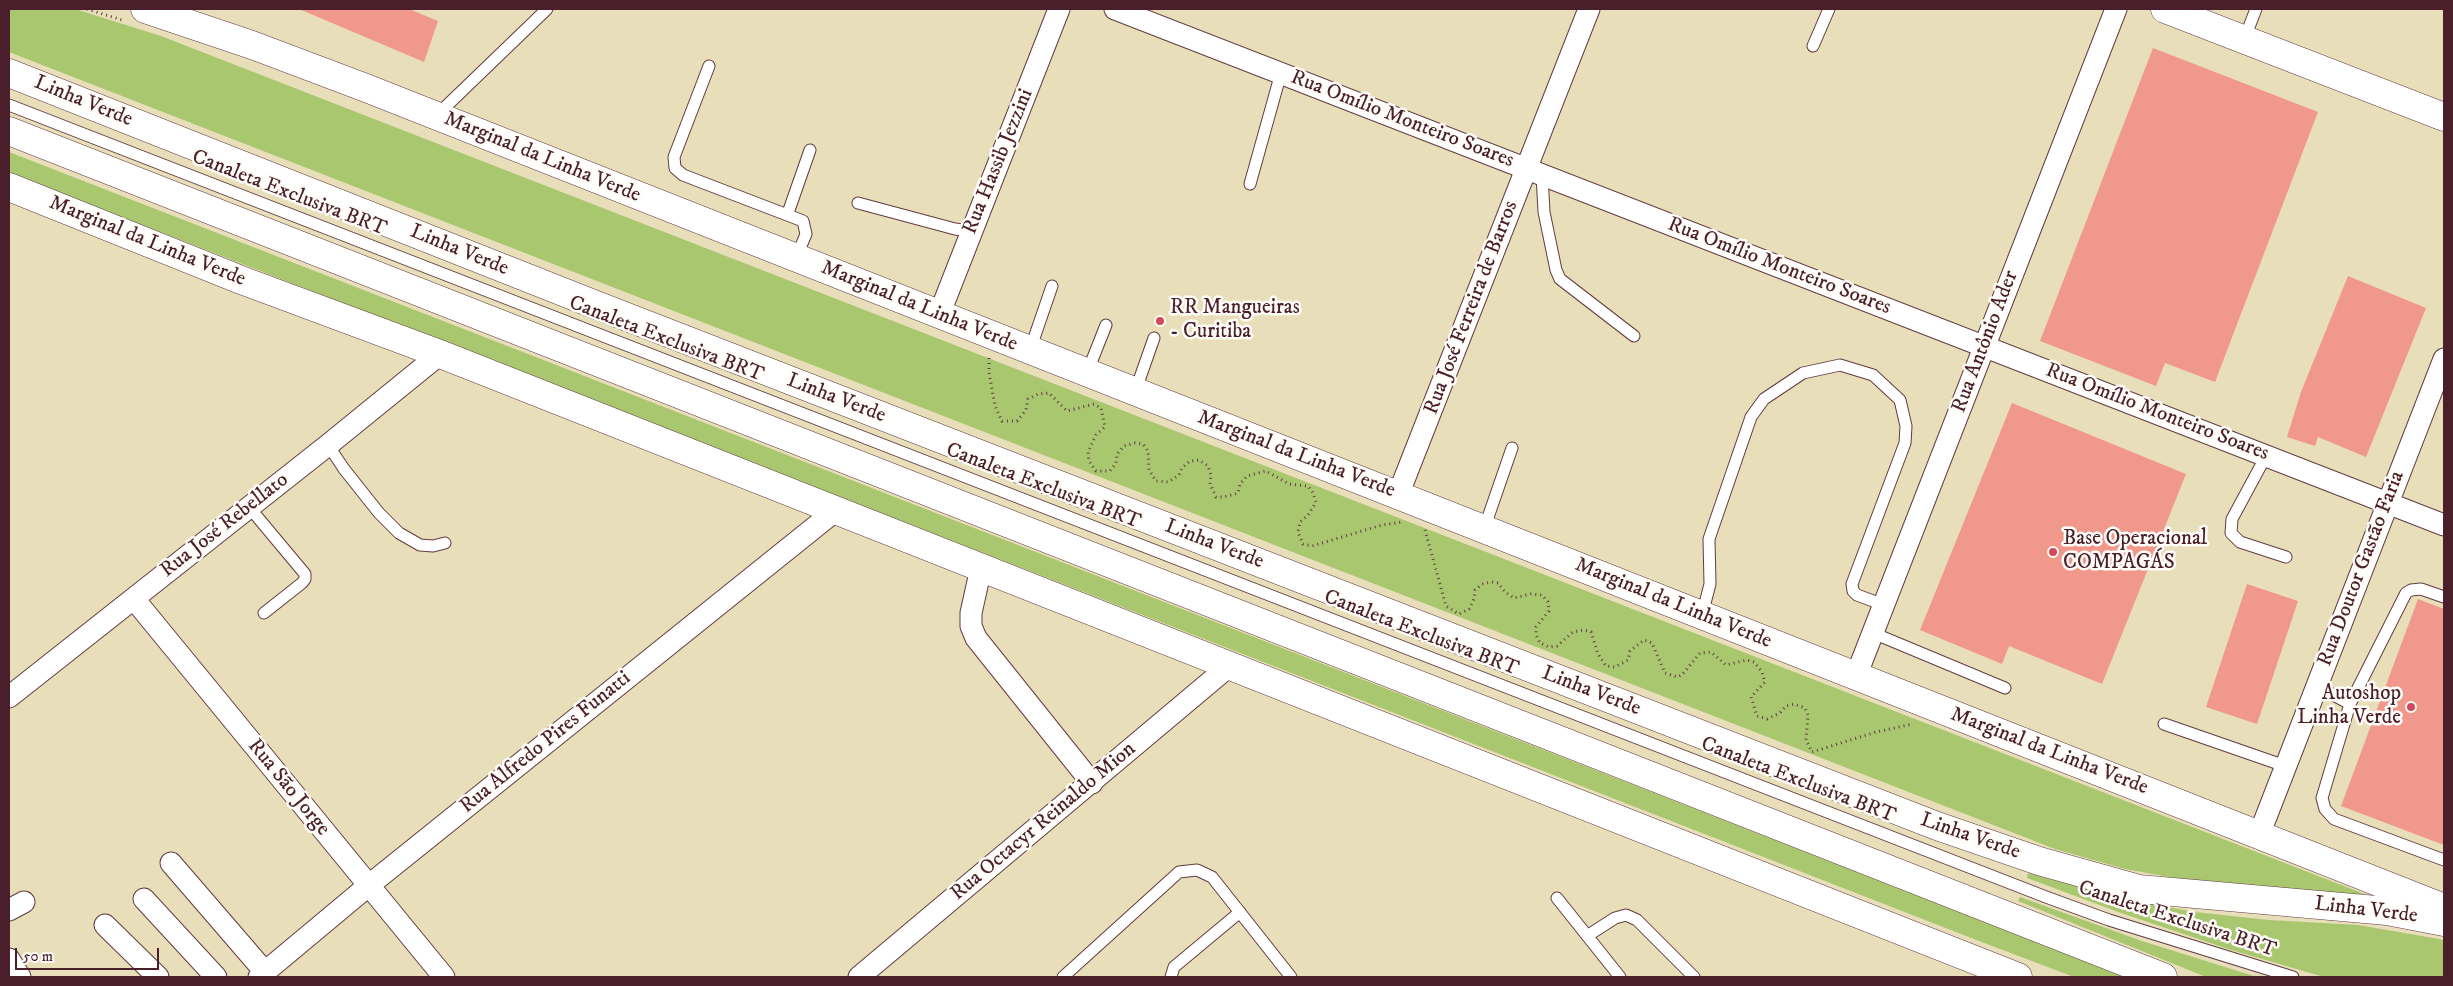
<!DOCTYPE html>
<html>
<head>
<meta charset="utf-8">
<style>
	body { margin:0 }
	#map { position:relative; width:2453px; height:986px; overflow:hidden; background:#e8deba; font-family:"IM FELL DW Pica",serif }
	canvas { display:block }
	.frame { position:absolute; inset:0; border:10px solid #4a1f2b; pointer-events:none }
	.scale { position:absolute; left:15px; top:948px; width:144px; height:22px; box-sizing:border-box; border:2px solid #4a1f2b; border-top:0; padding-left:6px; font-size:15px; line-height:18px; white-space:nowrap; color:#4a1f2b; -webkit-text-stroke:4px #fdfcf7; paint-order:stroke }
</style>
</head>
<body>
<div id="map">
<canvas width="2453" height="986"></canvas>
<div class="frame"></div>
<div class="scale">50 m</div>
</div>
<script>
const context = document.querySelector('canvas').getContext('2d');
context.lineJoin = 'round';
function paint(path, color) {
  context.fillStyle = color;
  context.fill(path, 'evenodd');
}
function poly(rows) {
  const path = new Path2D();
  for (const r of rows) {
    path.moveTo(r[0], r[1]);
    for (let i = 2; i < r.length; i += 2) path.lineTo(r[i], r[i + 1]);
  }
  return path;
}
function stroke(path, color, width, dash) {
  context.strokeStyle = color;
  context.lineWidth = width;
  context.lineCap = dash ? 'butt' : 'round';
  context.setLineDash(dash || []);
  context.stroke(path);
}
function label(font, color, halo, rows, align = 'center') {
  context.font = font + ' "IM FELL DW Pica",serif';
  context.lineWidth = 5;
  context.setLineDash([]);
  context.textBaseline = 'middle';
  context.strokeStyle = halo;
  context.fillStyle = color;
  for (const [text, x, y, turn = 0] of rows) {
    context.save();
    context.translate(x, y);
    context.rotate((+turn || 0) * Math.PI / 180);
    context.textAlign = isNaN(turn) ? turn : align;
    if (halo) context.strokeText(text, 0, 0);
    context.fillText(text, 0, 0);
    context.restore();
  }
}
paint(poly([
	[9,9,75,9,161,36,2367,895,2213,885,2125,869,2055,849,9,52],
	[9,152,528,354,2126,977,2074,977,1979,941,9,173],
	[2028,873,2123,899,2195,912,2269,920,2358,925,2439,939,2444,940,2444,977,2324,977,2228,949,2121,913,2027,878],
	[2020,897,2142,941,2257,977,2206,977,2018,901]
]), '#a9c76f');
paint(poly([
	[299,9,409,9,438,21,424,62],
	[2153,48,2318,112,2215,382,2165,363,2156,386,2040,341],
	[2348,276,2426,308,2366,457,2318,437,2315,446,2287,437,2301,392],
	[2012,403,2186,474,2102,684,2009,646,2002,664,1920,630],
	[2247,584,2298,601,2257,724,2206,707],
	[2418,599,2444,609,2444,845,2341,806]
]), '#f1988d');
const lane = poly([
	[2244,40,2256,9],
	[1813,46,1829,9],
	[709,66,674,157,675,168,683,175,803,221,806,234,796,258],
	[9,105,2046,897,2109,920,2293,977],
	[437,115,547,9],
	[1542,175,1544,212,1556,270,1560,279,1634,336],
	[1250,184,1281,73],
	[858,203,955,229,972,231],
	[788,213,810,150],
	[1030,350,1052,286],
	[1087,373,1106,325],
	[1135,392,1154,338],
	[328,445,344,469,379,513,399,533,420,545,433,546,445,543],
	[2266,456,2232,519,2231,533,2240,542,2286,557],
	[249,507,305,574,305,579,302,583,264,613],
	[1484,529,1512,448],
	[2444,597,2421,589,2411,590,2406,593,2350,704,2322,798,2325,809,2334,819,2444,860],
	[1702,615,1710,584,1709,539,1751,417,1764,399,1803,373,1840,365,1873,375,1900,400,1906,426,1905,443,1852,584,1853,591,1857,595,1884,605],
	[1873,633,2005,688],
	[2317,686,2350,704],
	[2164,724,2285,766],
	[1557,898,1620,977],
	[1587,936,1615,918,1626,915,1637,920,1694,977],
	[1063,977,1179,872,1197,870,1212,877,1291,977],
	[1171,977,1174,967,1240,912]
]);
const street = poly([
	[1115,9,2444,525],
	[939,315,1059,9],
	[1398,495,1589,9],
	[981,568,971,613,971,626,976,638,1092,783],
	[134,599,444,977],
	[1856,676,2116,9],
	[9,697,328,445,440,354],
	[2259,835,2444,359],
	[171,863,265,972],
	[144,899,216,977],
	[9,910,24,902],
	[105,925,158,977],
	[9,959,20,977],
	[259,977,368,886,835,511],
	[859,977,1228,667]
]);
const secondary = poly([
	[145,9,252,45,366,88,2444,908],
	[2165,9,2444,117],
	[9,187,241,280,440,354,2018,977]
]);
const highway = poly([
	[9,73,591,303,1937,826,2039,861,2139,889,2387,911,2444,922],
	[9,131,2163,977]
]);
stroke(lane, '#623c40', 13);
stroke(street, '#623c40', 23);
stroke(secondary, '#623c40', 29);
stroke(highway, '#623c40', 29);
stroke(poly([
	[87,9,125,21],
	[989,358,989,373,995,406,1002,421,1017,421,1026,410,1028,399,1038,394,1049,393,1067,411,1094,404,1101,408,1105,427,1096,435,1088,452,1089,461,1096,471,1110,471,1116,463,1117,454,1124,446,1135,443,1143,444,1148,451,1149,470,1156,481,1168,482,1179,475,1182,468,1190,461,1199,460,1208,466,1211,475,1210,484,1216,497,1224,497,1238,493,1240,484,1247,476,1266,471,1289,484,1308,486,1313,493,1316,502,1308,515,1300,522,1298,532,1303,544,1312,546,1382,525,1402,522],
	[1425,530,1446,606,1459,614,1469,609,1474,599,1475,590,1482,584,1492,582,1498,583,1505,592,1514,598,1531,594,1542,595,1548,602,1549,611,1536,627,1536,635,1540,643,1549,647,1557,646,1573,632,1584,630,1591,632,1598,654,1606,666,1615,667,1628,660,1630,651,1644,640,1652,643,1665,673,1677,677,1682,675,1700,653,1711,652,1726,665,1747,660,1754,662,1762,672,1765,682,1751,697,1757,716,1767,719,1780,713,1786,706,1794,704,1805,708,1808,715,1806,740,1812,752,1876,732,1913,724]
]), '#623c40', 3, [1, 4]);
stroke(lane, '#fff', 11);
stroke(street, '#fff', 21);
stroke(secondary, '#fff', 28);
stroke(highway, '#fff', 28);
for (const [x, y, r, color] of [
	[1160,321,5,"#d1495b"],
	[2053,552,5,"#d1495b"],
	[2411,707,5,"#d1495b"]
]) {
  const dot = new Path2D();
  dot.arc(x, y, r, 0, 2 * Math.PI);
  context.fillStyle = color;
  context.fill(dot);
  stroke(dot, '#fdfcf7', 2);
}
label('21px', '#4a1f2b', '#fdfcf7', [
	["Linha Verde",83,102,22],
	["Rua Omílio Monteiro Soares",1402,120,21],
	["Marginal da Linha Verde",542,158,22],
	["Rua Hassib Jezzini",999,162,-68],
	["Canaleta Exclusiva BRT",289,194,21],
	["Marginal da Linha Verde",147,242,22],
	["Linha Verde",459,251,22],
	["Rua Omílio Monteiro Soares",1779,267,21],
	["Marginal da Linha Verde",919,307,22],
	["Rua José Ferreira de Barros",1472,308,-69],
	["Canaleta Exclusiva BRT",666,340,21],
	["Rua Antônio Ader",1986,342,-69],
	["Linha Verde",836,399,21],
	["Rua Omílio Monteiro Soares",2157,413,21],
	["Marginal da Linha Verde",1296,455,21],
	["Canaleta Exclusiva BRT",1043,487,21],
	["Rua José Rebellato",225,526,-38],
	["Linha Verde",1214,545,21],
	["Rua Doutor Gastão Faria",2362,569,-69],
	["Marginal da Linha Verde",1673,604,22],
	["Canaleta Exclusiva BRT",1421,634,21],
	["Linha Verde",1591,692,21],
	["Rua Alfredo Pires Funatti",546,743,-39],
	["Marginal da Linha Verde",2049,752,21],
	["Canaleta Exclusiva BRT",1798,781,21],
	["Rua São Jorge",288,788,51],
	["Rua Octacyr Reinaldo Mion",1044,822,-40],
	["Linha Verde",1970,837,19],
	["Linha Verde",2366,911,7],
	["Canaleta Exclusiva BRT",2177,920,18]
]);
label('21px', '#4a1f2b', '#fdfcf7', [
	["RR Mangueiras",1170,309],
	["- Curitiba",1170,333],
	["Base Operacional",2063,540],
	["COMPAGÁS",2063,564],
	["Autoshop",2401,695,"right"],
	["Linha Verde",2401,719,"right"]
], 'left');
</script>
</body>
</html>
